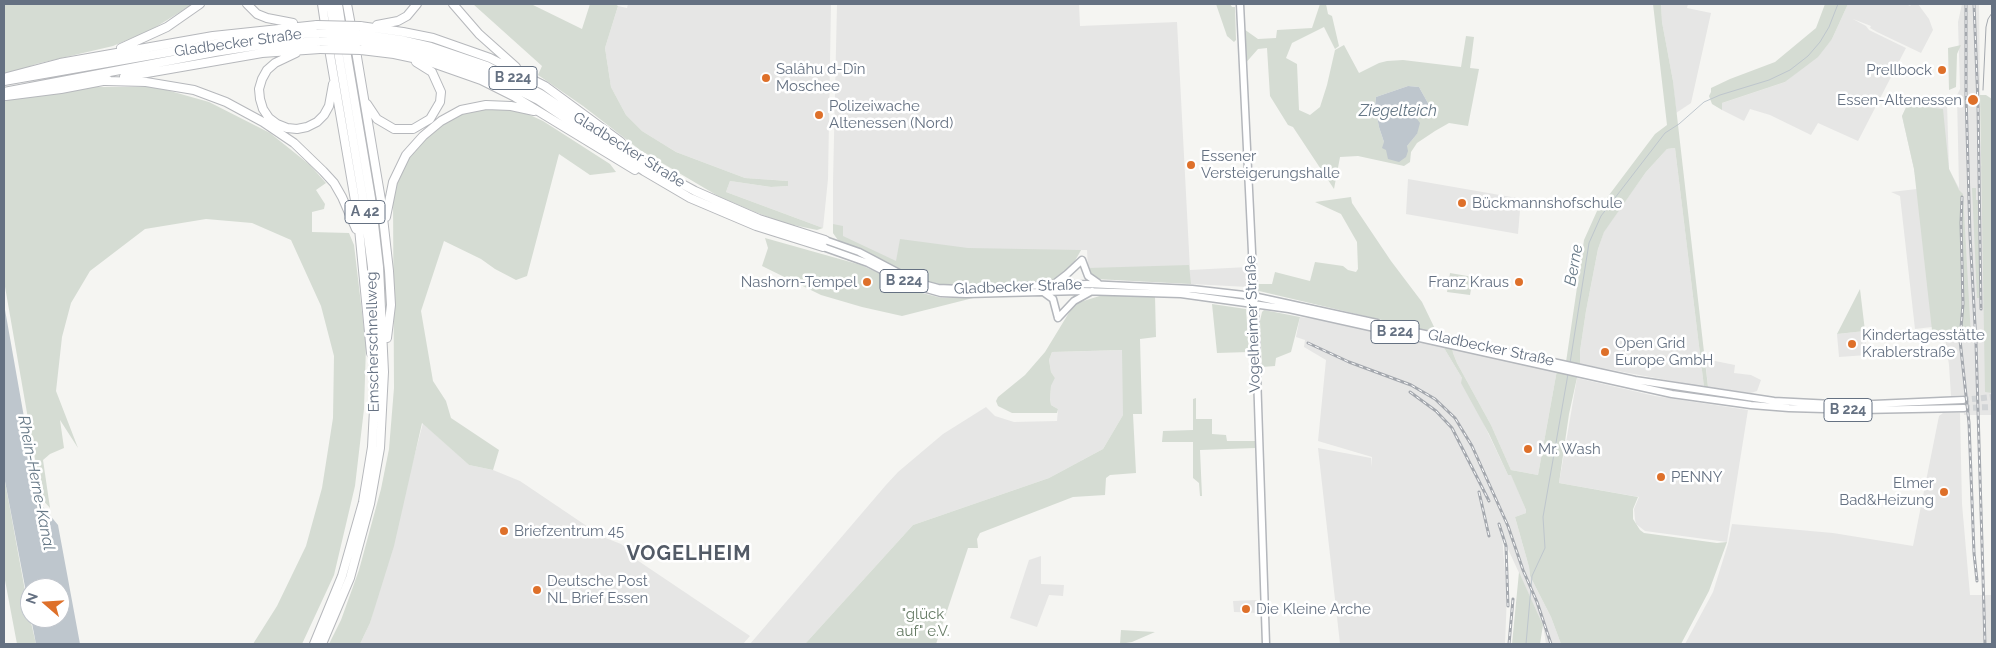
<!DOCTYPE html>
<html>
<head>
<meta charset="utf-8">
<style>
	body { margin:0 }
	#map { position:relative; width:1996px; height:648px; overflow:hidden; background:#f5f5f2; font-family:Raleway,sans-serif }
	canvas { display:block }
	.frame { position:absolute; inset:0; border:5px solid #657182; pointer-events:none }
	.north { position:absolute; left:20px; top:578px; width:50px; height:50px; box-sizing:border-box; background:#fff; border:1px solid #c1c6cd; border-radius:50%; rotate:289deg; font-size:14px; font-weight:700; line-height:20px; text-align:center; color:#657182 }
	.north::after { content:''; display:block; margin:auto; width:18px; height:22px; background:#de702a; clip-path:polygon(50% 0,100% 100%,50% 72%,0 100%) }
</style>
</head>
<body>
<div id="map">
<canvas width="1996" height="648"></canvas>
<div class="frame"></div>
<div class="north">N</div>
</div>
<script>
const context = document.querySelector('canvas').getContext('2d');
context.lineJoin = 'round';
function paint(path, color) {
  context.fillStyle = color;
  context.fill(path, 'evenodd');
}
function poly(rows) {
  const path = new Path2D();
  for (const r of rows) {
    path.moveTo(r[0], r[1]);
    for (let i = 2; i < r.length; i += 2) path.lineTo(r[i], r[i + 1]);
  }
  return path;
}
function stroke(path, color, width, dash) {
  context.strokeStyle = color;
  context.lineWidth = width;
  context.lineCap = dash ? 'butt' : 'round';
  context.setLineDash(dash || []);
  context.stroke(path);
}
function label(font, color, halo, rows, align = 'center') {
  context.font = font + ' Raleway,sans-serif';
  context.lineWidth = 5;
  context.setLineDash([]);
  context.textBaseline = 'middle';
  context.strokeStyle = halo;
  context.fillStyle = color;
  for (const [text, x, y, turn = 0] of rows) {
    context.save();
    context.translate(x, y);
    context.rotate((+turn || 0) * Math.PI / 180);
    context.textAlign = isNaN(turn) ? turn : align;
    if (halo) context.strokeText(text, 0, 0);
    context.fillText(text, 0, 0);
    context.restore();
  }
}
paint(poly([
	[628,4,831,4,828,179,823,228,726,192,730,181,771,187,788,186,788,181,745,178,676,152,642,131,626,115,611,87,605,48,618,6,627,8],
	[837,4,1079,4,1080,26,1177,22,1190,270,1248,267,1248,287,1097,279,1088,268,1087,250,1081,250,1072,266,983,287,868,254,838,240,833,233,833,182],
	[1661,4,1688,4,1687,8,1711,13,1691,103,1676,113,1673,81,1662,22],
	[1848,4,1906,4,1910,6,1912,4,1918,4,1929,19,1933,30,1921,53,1877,32,1870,28,1871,26,1853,19,1866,26,1869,30,1906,48,1858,141,1818,123,1811,135,1770,115,1750,109,1744,121,1722,110,1722,103,1785,82,1801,69,1832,39],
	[1962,4,1979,4,1981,166,1992,166,1992,415,1964,415,1963,395,1951,396,1949,365,1945,338,1933,339,1932,327,1915,329,1900,196,1891,192,1917,189,1914,169,1902,116,1911,98,1924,103,1947,103,1949,169,1959,188,1957,95,1960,89,1958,22],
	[1675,148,1704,387,1580,364,1580,351,1586,311,1598,249,1604,231,1646,172,1667,149],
	[1408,179,1517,198,1517,209,1520,210,1518,234,1406,214],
	[1300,317,1354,324,1441,343,1462,378,1508,475,1511,474,1526,510,1526,513,1515,517,1529,567,1530,576,1551,617,1561,644,1546,644,1543,625,1502,536,1507,595,1505,644,1340,644,1318,448,1371,458,1371,467,1372,457,1318,441,1326,360,1304,347,1305,340,1296,337],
	[1865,331,1867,355,1839,357,1837,334],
	[1452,346,1557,370,1538,475,1511,470,1491,425,1457,363,1453,353],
	[1123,350,1123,415,1103,449,1049,478,913,525,805,644,750,644,886,485,898,472,943,434,986,407,995,416,1014,422,1057,421,1058,409,1051,405,1050,399,1051,386,1055,378,1051,372,1049,360,1052,352],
	[1705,359,1735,365,1734,373,1751,375,1761,380,1757,391,1751,393,1708,387],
	[1577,378,1655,396,1748,410,1727,542,1645,531,1636,524,1635,519,1634,509,1639,497,1559,483],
	[1943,413,1960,413,1962,504,1970,595,1992,595,1992,644,1685,644,1713,592,1728,544,1732,524,1833,533,1913,546,1939,416],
	[423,423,469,465,493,470,520,481,603,537,621,544,633,553,631,556,750,636,743,644,360,644,370,623],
	[1041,556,1041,584,1064,585,1063,596,1049,595,1037,627,1010,618,1029,560],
	[1257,600,1259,613,1234,612,1233,601]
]), '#e6e6e5');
paint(poly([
	[4,4,193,4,151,30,113,46,36,64,4,77],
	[473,4,531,4,582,29,590,4,615,4,618,6,605,48,611,87,626,115,642,131,676,152,745,178,788,181,788,186,771,187,730,181,726,192,823,228,817,230,784,223,755,212,718,196,640,150,583,106,538,75,542,66],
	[1216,4,1230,4,1232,7,1235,7,1236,40,1234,42,1227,36],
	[1320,4,1326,4,1328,14,1332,16,1339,46,1335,49,1324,27,1292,43,1286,58,1297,64,1299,110,1310,115,1320,107,1327,85,1335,50,1344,45,1359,73,1379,63,1387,61,1403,60,1461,67,1466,36,1474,37,1470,68,1479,69,1468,126,1449,123,1435,131,1417,143,1411,152,1410,162,1404,166,1358,156,1340,157,1334,189,1293,127,1288,125,1270,96,1267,48,1258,49,1243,66,1241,27,1258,39,1276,38,1277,30,1312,28],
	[1408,86,1419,87,1429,105,1421,111,1417,119,1417,134,1406,147,1384,142,1379,127,1375,107,1376,97],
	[1653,4,1661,4,1662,22,1673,81,1708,387,1704,387,1675,148,1667,149,1646,172,1604,232,1598,249,1586,311,1580,351,1580,364,1569,414,1559,483,1638,497,1633,509,1633,519,1640,530,1644,533,1717,543,1727,542,1709,591,1681,644,1561,644,1551,617,1530,576,1529,567,1515,517,1526,513,1526,510,1511,475,1508,475,1489,434,1461,383,1462,378,1441,343,1452,346,1453,353,1457,363,1491,425,1511,470,1538,475,1557,370,1566,362,1584,240,1597,211,1655,134,1667,125],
	[1825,4,1848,4,1832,39,1818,57,1785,82,1722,103,1722,110,1712,104,1709,96,1711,92,1711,88,1730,79,1775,62,1816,28],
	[1961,45,1957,54,1956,87,1949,90,1948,48],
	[86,87,156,87,209,102,270,133,310,165,326,183,316,190,325,204,324,209,312,212,312,232,349,233,354,245,366,346,364,409,355,486,334,575,302,644,253,644,277,606,306,546,322,488,333,418,334,356,321,306,291,240,252,223,206,219,145,229,90,271,71,303,62,337,56,391,78,448,60,420,64,448,50,454,43,460,50,508,42,499,4,281,4,98],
	[1980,95,1986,95,1992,99,1992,393,1985,392],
	[1907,105,1943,109,1949,169,1959,190,1963,194,1971,337,1933,339,1914,169,1902,116],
	[484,108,521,111,543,121,610,164,616,172,590,175,559,154,527,276,516,280,495,269,481,259,444,241,421,311,433,381,446,401,451,418,499,450,493,470,469,465,422,423,394,546,370,623,360,644,329,644,341,620,359,570,381,489,389,449,394,388,393,196,400,175,410,155,424,140,438,127,453,117],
	[1972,188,1976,188,1976,200,1978,200,1980,298,1977,298],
	[1351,197,1352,203,1391,261,1422,302,1437,333,1259,291,1253,284,1272,284,1275,272,1310,281,1315,262,1343,266,1348,270,1356,272,1358,269,1357,242,1341,214,1315,202],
	[833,224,843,226,843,236,896,261,900,239,968,248,1081,250,1072,266,1057,280,1052,281,956,288,931,284,909,276,838,240,833,233],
	[765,238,861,265,922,293,942,298,977,297,902,316,862,307,821,295,762,266,768,248],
	[1189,265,1191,284,1097,279,1090,274,1088,268],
	[1450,273,1473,277,1470,295,1447,292],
	[1860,289,1865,331,1837,334],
	[1106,294,1155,296,1156,337,1140,339,1142,414,1133,414,1136,473,1110,475,1106,478,1105,495,1073,497,980,533,977,539,978,548,968,548,936,644,805,644,913,525,1049,478,1103,449,1123,415,1122,350,1052,352,1049,360,1051,372,1055,378,1051,386,1050,399,1051,405,1058,409,1057,413,1012,413,998,406,996,401,998,397,1025,375,1045,352,1070,311,1077,303],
	[1212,304,1246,309,1249,352,1217,353],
	[1264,310,1300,317,1291,352,1276,358,1275,366,1262,367,1260,321,1262,312],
	[1196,398,1196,419,1212,419,1212,434,1226,435,1227,441,1255,441,1255,448,1200,450,1202,496,1200,496,1199,483,1193,478,1193,442,1162,442,1163,431,1193,430,1193,399],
	[4,476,30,618,36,644,17,644,4,575],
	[1519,572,1543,625,1540,644,1512,644],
	[1121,630,1155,632,1132,642,1120,644]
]), '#d5dcd3');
paint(poly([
	[1408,86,1419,87,1429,105,1429,110,1421,111,1417,119,1420,123,1417,134,1407,146,1408,151,1406,157,1399,162,1388,159,1386,150,1382,148,1384,142,1379,127,1375,107,1376,97],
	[4,304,39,502,58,525,80,644,36,644,31,618,60,618,60,588,30,588,30,613,4,476]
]), '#bec6cd');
stroke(poly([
	[1570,363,1589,243,1601,216,1665,133,1679,124,1704,102,1720,95,1769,80,1790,70,1808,56,1820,42,1829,27,1838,4],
	[1526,644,1532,576,1545,548,1543,517,1568,374]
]), '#bec6cd', 1);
stroke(poly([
	[1963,400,1992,397],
	[1964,408,1992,407]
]), '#d1d4d6', 6, [6, 3]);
const major = poly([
	[1240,4,1255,314,1266,644],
	[825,240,859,252,916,282,938,288,983,290,1022,286,1087,284,1192,289,1253,296,1377,323],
	[823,247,868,263,909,284,941,293,966,294,1080,291,1181,294,1289,309,1672,394,1751,405,1789,408,1860,410,1964,408],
	[1054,284,1067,274,1082,260,1088,276,1098,283],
	[1042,291,1053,299,1058,318],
	[1058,318,1074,301,1092,291],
	[1411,331,1635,380,1774,401,1852,405,1963,400]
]);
const highway = poly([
	[247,4,257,14,267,18,293,23],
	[322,4,326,31],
	[338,4,342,30],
	[347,4,352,31],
	[453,4,479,34,516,67],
	[377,25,398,21,407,16,417,4],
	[360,26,403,32,433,38,490,58,545,86,621,142],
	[359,34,401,40,431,47,487,66,541,94,647,165,695,191,759,219,825,240],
	[359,42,400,47,429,54,484,73,538,100,644,171,690,198,756,226,823,247],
	[328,43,358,218,371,353],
	[355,45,381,200,389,271,391,305,387,338],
	[121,48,167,27,200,4],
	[361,50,394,54,427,61,481,80,515,97,635,170],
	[296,53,275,63,267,70,262,79,259,89,260,99,263,109,269,118,277,124,287,128,297,129,307,127,317,122,324,115,329,106,333,84],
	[7,77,60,63,213,36,317,25],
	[124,77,262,53,320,49],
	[4,81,215,44,287,35,319,33],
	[105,81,146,82,194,90,226,102,263,122,294,143,323,171,334,183,342,197,356,229],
	[4,92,215,52,261,45,320,41],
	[6,96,61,89,108,80],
	[367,104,377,119,394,129,413,129,430,119,440,102,441,92,432,72,416,62],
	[386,217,393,182,406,155,423,136,441,121,461,110,486,105,511,106,534,111],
	[314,644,342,576,363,502,372,447,376,372,372,267,363,199,330,4],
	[322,644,350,578,370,504,380,448,384,372,379,267,371,198,345,44]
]);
stroke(major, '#b4b7bc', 9);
stroke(highway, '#b6b8bc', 10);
stroke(major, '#fff', 6);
stroke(highway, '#fff', 8);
stroke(poly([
	[1983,90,1986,27,1988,19,1992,13]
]), '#a4a8ae', 1);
const rail = poly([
	[1966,4,1966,95,1970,235,1976,343,1985,644],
	[1974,4,1978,104,1981,309],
	[1962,197,1961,223,1963,304,1960,340,1969,423,1974,553,1977,581],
	[1308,343,1349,362,1411,385,1435,399,1455,418,1472,446,1508,526,1523,570,1537,602,1551,644],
	[1410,392,1436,411,1452,428,1489,501],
	[1479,492,1489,536],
	[1499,524,1506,546,1508,606],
	[1509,644,1513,599]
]);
stroke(rail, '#a4a8ae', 3);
stroke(rail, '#fff', 1, [4]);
const highwayBridge = poly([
	[317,25,360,26],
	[319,33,359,34],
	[320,41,359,42],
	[320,49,361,50]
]);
stroke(highwayBridge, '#b6b8bc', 10, []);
stroke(highwayBridge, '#fff', 8);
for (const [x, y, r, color] of [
	[1942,70,5,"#de702a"],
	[766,78,5,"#de702a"],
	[1973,100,6,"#de702a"],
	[819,115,5,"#de702a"],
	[1191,165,5,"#de702a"],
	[1462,203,5,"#de702a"],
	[867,282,5,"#de702a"],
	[1519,282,5,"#de702a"],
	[1852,344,5,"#de702a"],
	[1605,352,5,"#de702a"],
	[1528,449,5,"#de702a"],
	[1661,477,5,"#de702a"],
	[1944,492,5,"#de702a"],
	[504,531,5,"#de702a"],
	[537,590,5,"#de702a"],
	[1246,609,5,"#de702a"]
]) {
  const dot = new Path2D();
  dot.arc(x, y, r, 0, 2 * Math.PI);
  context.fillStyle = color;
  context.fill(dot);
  stroke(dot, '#fff', 2);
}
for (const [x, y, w] of [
	[513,78,48],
	[365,212,40],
	[904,281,48],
	[1395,332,48],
	[1848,410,48]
]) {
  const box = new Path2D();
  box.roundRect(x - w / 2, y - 11.5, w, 23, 4);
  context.fillStyle = '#fff';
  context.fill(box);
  stroke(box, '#657182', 1);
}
label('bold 14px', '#657182', null, [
	["B 224",513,78],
	["A 42",365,212],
	["B 224",904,281],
	["B 224",1395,332],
	["B 224",1848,410]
]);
label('15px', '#657182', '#fff', [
	["Gladbecker Straße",238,43,-8],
	["Gladbecker Straße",629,150,32],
	["Gladbecker Straße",1018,287,-2],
	["Vogelheimer Straße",1253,324,-92],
	["Emscherschnellweg",373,342,-91],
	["Gladbecker Straße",1491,348,12]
]);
label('15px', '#657182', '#fff', [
	["Salâhu d-Dîn",776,69],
	["Moschee",776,86],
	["Prellbock",1932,70,"right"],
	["Essen-Altenessen",1962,100,"right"],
	["Polizeiwache",829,106],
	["Altenessen (Nord)",829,123],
	["Essener",1201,156],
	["Versteigerungshalle",1201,173],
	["Bückmannshofschule",1472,203],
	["Nashorn-Tempel",857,282,"right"],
	["Franz Kraus",1509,282,"right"],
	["Kindertagesstätte",1862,335],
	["Krablerstraße",1862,352],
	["Open Grid",1615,343],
	["Europe GmbH",1615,360],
	["Mr. Wash",1538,449],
	["PENNY",1671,477],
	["Elmer",1934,483,"right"],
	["Bad&Heizung",1934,500,"right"],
	["Briefzentrum 45",514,531],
	["Deutsche Post",547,581],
	["NL Brief Essen",547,598],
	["Die Kleine Arche",1256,609]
], 'left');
label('15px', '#657a64', '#fff', [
	["\"glück",923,614],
	["auf\" e.V.",923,631]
]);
label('italic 16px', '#667886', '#fff', [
	["Ziegelteich",1398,111],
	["Berne",1574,265,-80],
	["Rhein-Herne-Kanal",36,483,79]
]);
context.letterSpacing = '1px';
label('bold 20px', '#535b67', '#fff', [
	["VOGELHEIM",689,554]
]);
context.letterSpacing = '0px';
</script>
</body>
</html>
